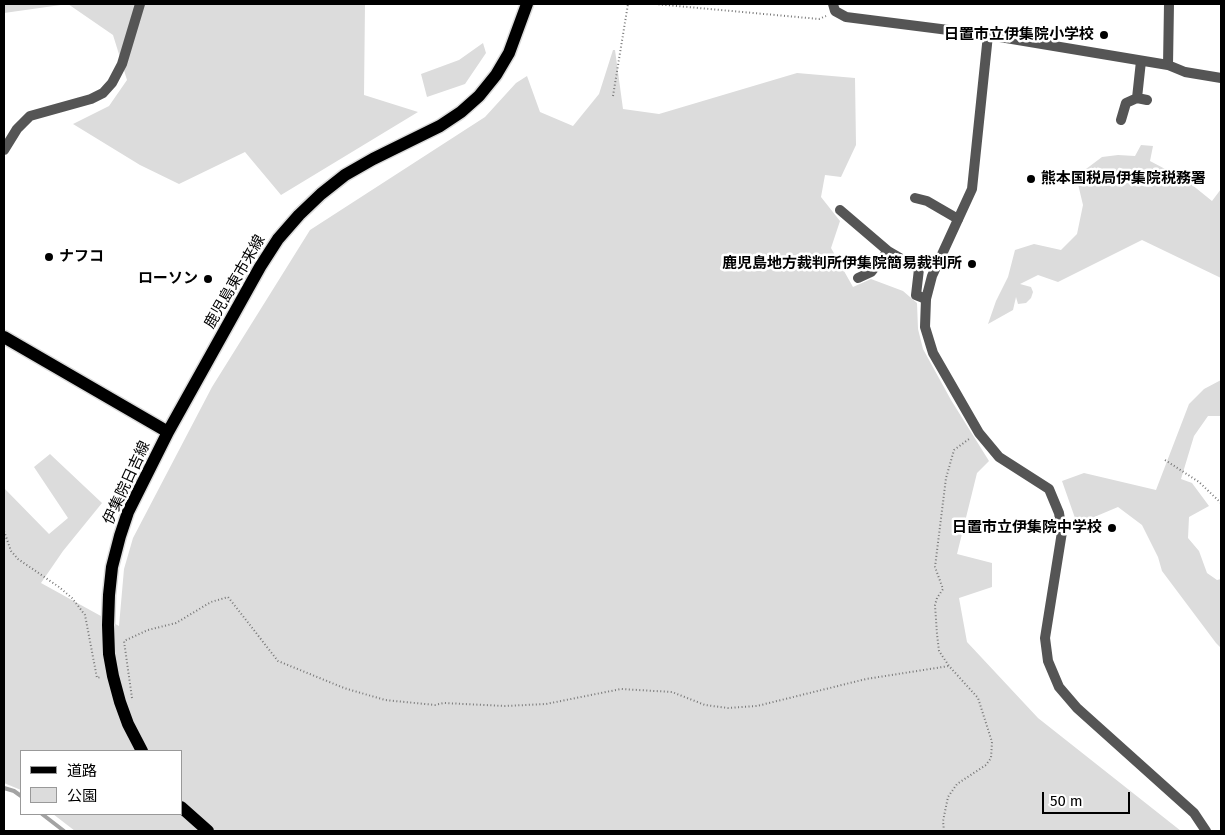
<!DOCTYPE html>
<html>
<head>
<meta charset="utf-8">
<style>
	body { margin:0 }
	#map { position:relative; width:1225px; height:835px; overflow:hidden; background:#fff; font-family:"Fira Sans","Noto Sans JP",sans-serif }
	canvas { display:block }
	.frame { position:absolute; inset:0; border:5px solid #000; pointer-events:none }
	.legend { position:absolute; left:20px; top:750px; width:162px; height:65px; box-sizing:border-box; background:#fff; border:1px solid #999; margin:0; padding:6px 9px; list-style:none; font-size:15px; color:#000 }
	.legend li { display:flex; align-items:center; gap:10px; height:25px }
	.legend b { width:25px; border:1px solid #999 }
	.scale { position:absolute; left:1042px; top:792px; width:88px; height:22px; box-sizing:border-box; border:2px solid #000; border-top:0; padding-left:6px; font-size:15px; line-height:18px; white-space:nowrap; color:#000; -webkit-text-stroke:4px #fff; paint-order:stroke }
</style>
</head>
<body>
<div id="map">
<canvas width="1225" height="835"></canvas>
<div class="frame"></div>
<ul class="legend">
<li><b style="height:6px;background:#000"></b>道路</li>
<li><b style="height:14px;background:#dcdcdc"></b>公園</li>
</ul>
<div class="scale">50 m</div>
</div>
<script>
const context = document.querySelector('canvas').getContext('2d');
context.lineJoin = 'round';
function paint(path, color) {
  context.fillStyle = color;
  context.fill(path, 'evenodd');
}
function poly(rows) {
  const path = new Path2D();
  for (const r of rows) {
    path.moveTo(r[0], r[1]);
    for (let i = 2; i < r.length; i += 2) path.lineTo(r[i], r[i + 1]);
  }
  return path;
}
function stroke(path, color, width, dash) {
  context.strokeStyle = color;
  context.lineWidth = width;
  context.lineCap = dash ? 'butt' : 'round';
  context.setLineDash(dash || []);
  context.stroke(path);
}
function label(font, color, halo, rows, align = 'center') {
  context.font = font + ' "Fira Sans","Noto Sans JP",sans-serif';
  context.lineWidth = 5;
  context.setLineDash([]);
  context.textBaseline = 'middle';
  context.strokeStyle = halo;
  context.fillStyle = color;
  for (const [text, x, y, turn = 0] of rows) {
    context.save();
    context.translate(x, y);
    context.rotate((+turn || 0) * Math.PI / 180);
    context.textAlign = isNaN(turn) ? turn : align;
    if (halo) context.strokeText(text, 0, 0);
    context.fillText(text, 0, 0);
    context.restore();
  }
}
paint(poly([
	[4,4,68,4,4,13],
	[68,4,365,4,364,95,418,112,281,195,245,152,179,184,140,165,73,124,109,106,127,80,113,35],
	[483,43,486,53,465,84,427,97,421,74,459,60],
	[613,50,615,50,623,109,659,114,797,73,855,78,856,145,841,177,825,175,821,197,840,221,831,248,853,287,871,279,903,291,917,303,918,329,923,349,951,400,989,461,977,473,957,554,992,563,992,587,959,598,967,642,1038,718,1181,831,75,831,53,814,181,814,181,751,21,751,21,790,4,783,4,488,49,534,68,518,34,467,50,454,102,503,63,551,41,583,119,626,124,569,133,538,212,387,310,230,485,117,516,83,527,76,540,112,573,126,599,94],
	[1141,145,1153,146,1150,161,1186,180,1212,201,1221,189,1221,278,1142,240,1058,282,1038,275,1020,284,1031,287,1033,292,1031,298,1026,303,1018,304,1016,297,1013,310,988,324,996,301,1008,277,1015,250,1034,244,1061,250,1077,234,1083,205,1078,184,1086,169,1102,157,1118,155,1135,156],
	[1221,380,1221,416,1208,416,1194,436,1181,479,1192,483,1209,506,1189,517,1188,538,1199,551,1207,573,1217,580,1221,579,1221,648,1216,643,1162,571,1158,557,1142,525,1118,507,1080,523,1075,518,1062,481,1084,473,1156,490,1189,404,1204,389]
]), '#dcdcdc');
stroke(poly([
	[4,788,14,791,21,796],
	[42,814,64,831]
]), '#a3a3a3', 4);
const primary = poly([
	[4,337,168,432],
	[142,751,128,724,120,702,113,676,109,654,108,625,109,595,112,567,120,536,128,512,168,432,260,267,278,239,299,215,321,194,345,175,373,159,440,126,461,112,479,96,496,75,509,53,527,4],
	[181,807,208,831]
]);
stroke(primary, '#dbdbdb', 15);
stroke(poly([
	[655,4,819,19,826,16],
	[613,96,628,4],
	[1165,460,1199,482,1221,503],
	[4,531,11,551,18,559,59,587,72,598,85,615,97,678,101,677],
	[132,698,124,641,148,630,176,623,211,602,228,597,278,661,344,688,385,700,435,705,444,703,505,706,546,704,621,689,672,692,705,705,728,708,757,706,866,679,949,666],
	[944,831,943,821,948,797,957,784,986,765,991,758,992,742,978,698,949,666,939,651,937,634,935,605,937,598,943,589,935,567,946,478,954,450,969,439]
]), '#777', 2, [1, 2.5]);
stroke(poly([
	[988,35,1168,65,1185,72,1221,78],
	[1168,65,1169,4],
	[1137,98,1147,100],
	[1121,120,1126,103,1137,98,1141,61],
	[915,198,927,201,958,219],
	[840,210,888,251,919,269,916,295,926,299],
	[858,278,871,272,888,251]
]), '#555', 10);
stroke(poly([
	[833,4,835,11,846,17,988,35,972,189,932,276,926,299,925,327,933,353,979,433,999,457,1049,489,1059,513,1062,532,1045,638,1048,661,1059,687,1077,708,1194,813,1206,831],
	[4,150,17,129,30,116,91,99,103,93,112,83,122,64,140,4]
]), '#555', 10);
stroke(primary, '#000', 12);
for (const [x, y, r, color] of [
	[1104,35,5,"#000"],
	[1031,179,5,"#000"],
	[49,257,5,"#000"],
	[972,264,5,"#000"],
	[208,279,5,"#000"],
	[1112,528,5,"#000"]
]) {
  const dot = new Path2D();
  dot.arc(x, y, r, 0, 2 * Math.PI);
  context.fillStyle = color;
  context.fill(dot);
  stroke(dot, '#fff', 2);
}
label('bold 15px', '#000', '#fff', [
	["日置市立伊集院小学校",1094,35],
	["熊本国税局伊集院税務署",1041,179,"left"],
	["ナフコ",59,257,"left"],
	["鹿児島地方裁判所伊集院簡易裁判所",962,264],
	["ローソン",198,279],
	["日置市立伊集院中学校",1102,528]
], 'right');
label('15px', '#000', '#fff', [
	["鹿児島東市来線",235,282,-60],
	["伊集院日吉線",127,483,-65]
]);
</script>
</body>
</html>
